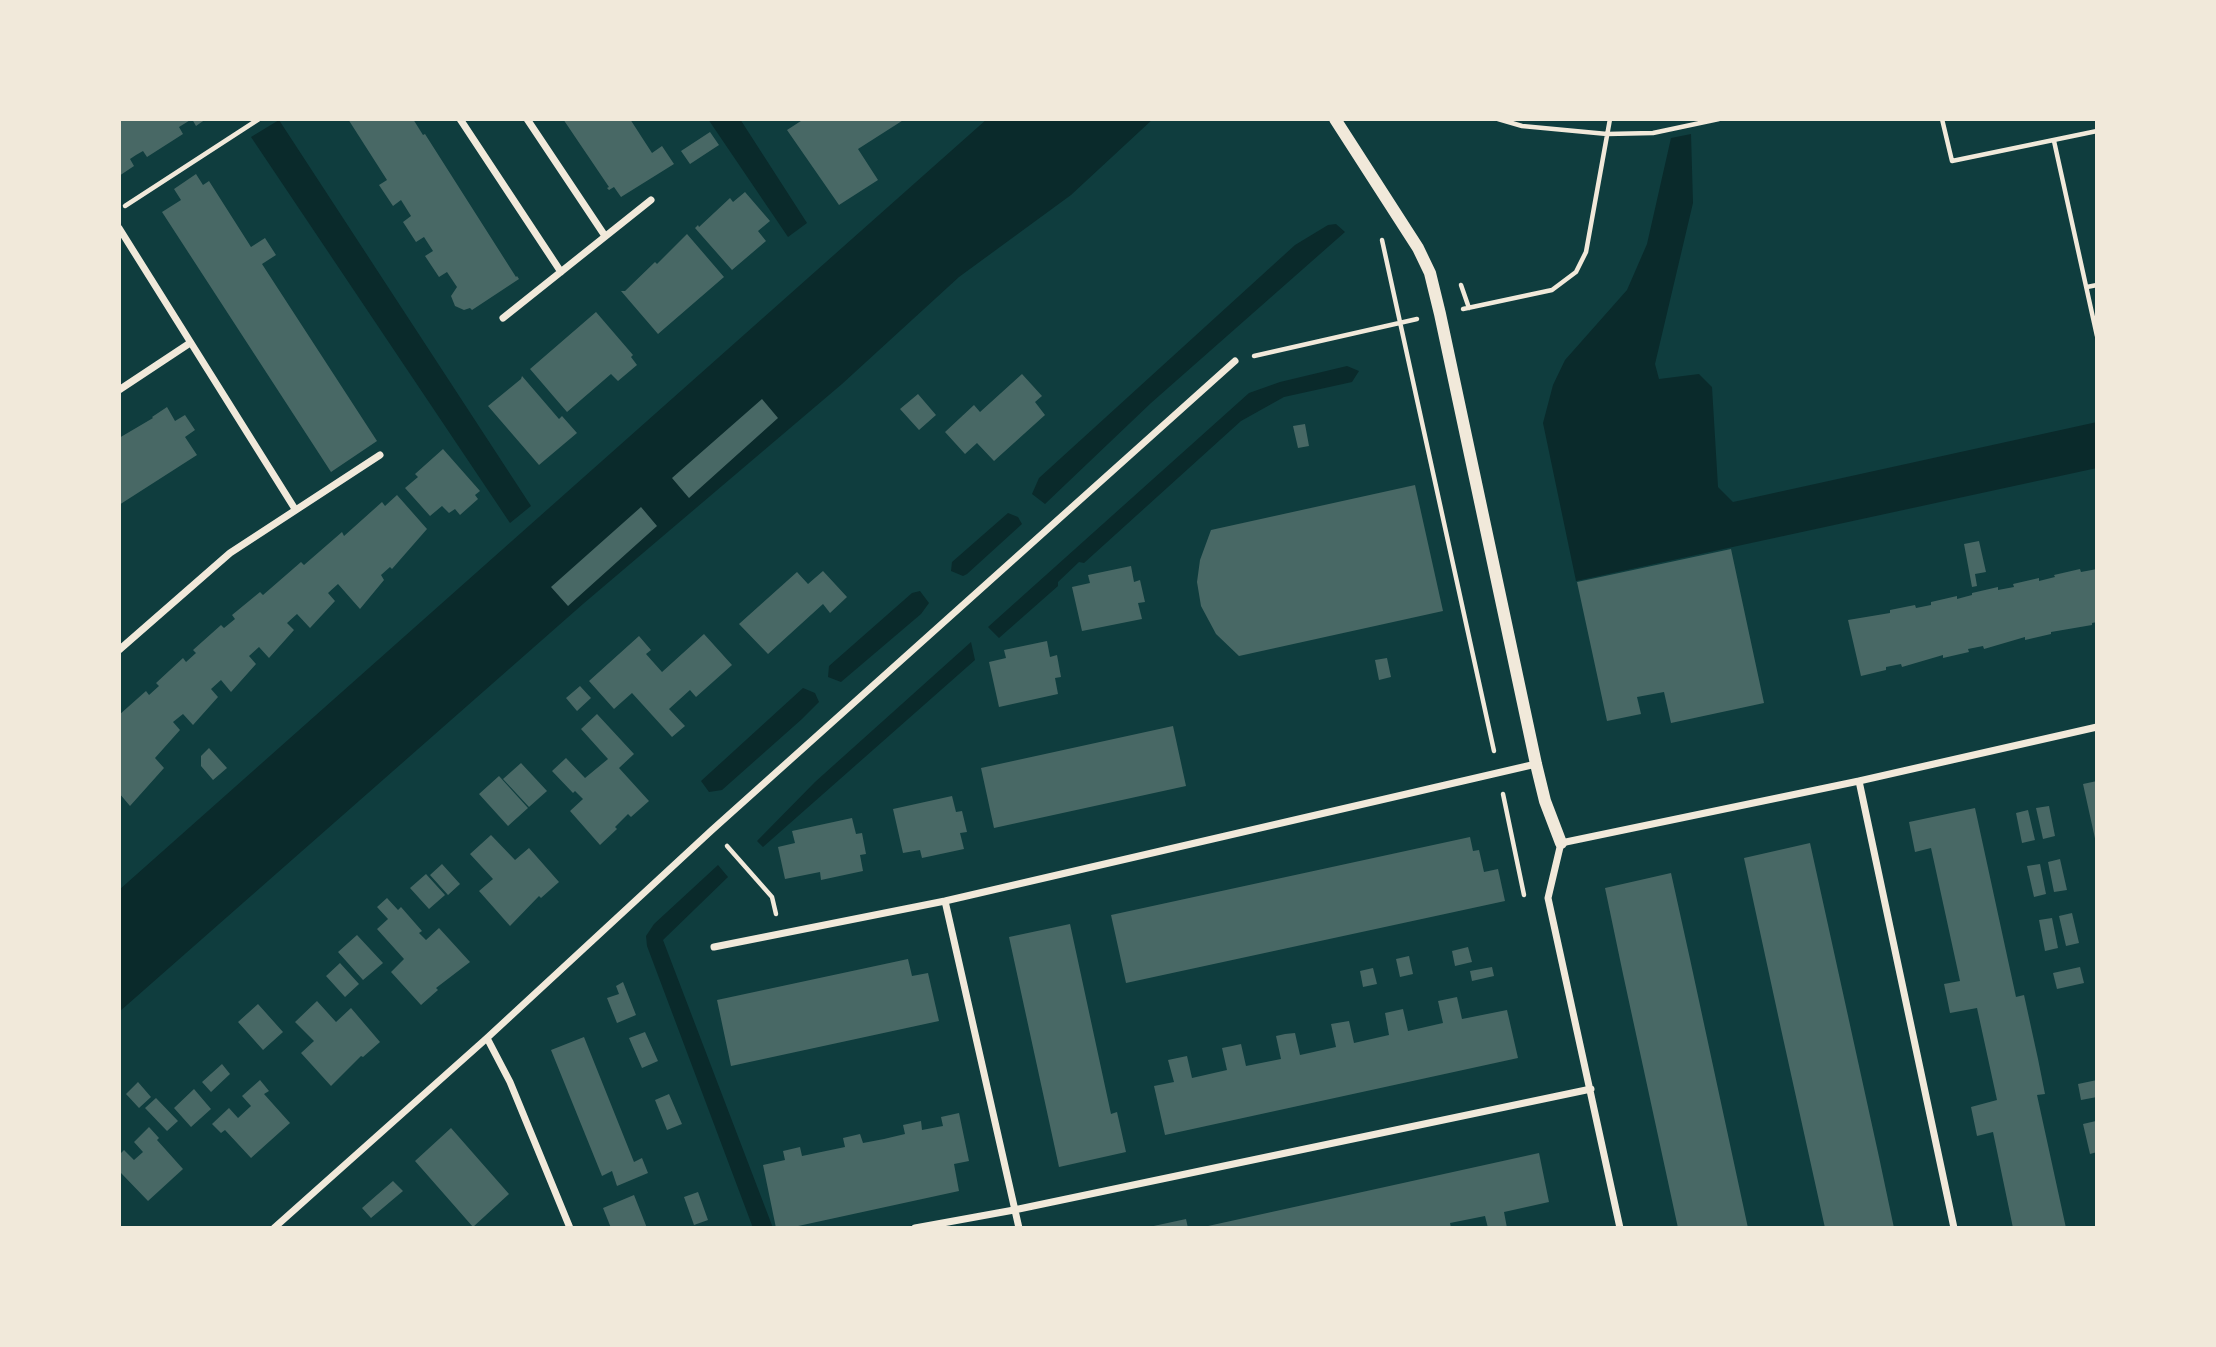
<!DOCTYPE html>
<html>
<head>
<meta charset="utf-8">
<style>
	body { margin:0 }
	#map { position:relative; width:2216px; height:1347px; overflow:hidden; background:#0f3d3e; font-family:"PT Sans Narrow",sans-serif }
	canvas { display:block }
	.frame { position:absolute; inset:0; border:121px solid #f1e9da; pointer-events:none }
</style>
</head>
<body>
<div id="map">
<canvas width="2216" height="1347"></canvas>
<div class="frame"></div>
</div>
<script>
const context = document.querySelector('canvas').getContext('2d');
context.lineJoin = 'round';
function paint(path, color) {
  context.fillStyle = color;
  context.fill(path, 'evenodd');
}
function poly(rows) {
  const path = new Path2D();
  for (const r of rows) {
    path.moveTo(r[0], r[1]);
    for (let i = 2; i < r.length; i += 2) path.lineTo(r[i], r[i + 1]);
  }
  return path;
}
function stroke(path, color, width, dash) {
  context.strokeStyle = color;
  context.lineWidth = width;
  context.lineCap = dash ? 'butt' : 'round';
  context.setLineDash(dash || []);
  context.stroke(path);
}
paint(poly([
	[708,119,740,119,807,223,788,237],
	[987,119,1153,119,1071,195,959,277,842,384,583,604,119,1012,119,890],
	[279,120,531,506,510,523,251,137],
	[1691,134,1693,203,1655,364,1659,379,1699,374,1712,387,1718,487,1733,502,2097,422,2097,468,1576,581,1543,423,1553,385,1565,360,1627,290,1647,244,1671,138],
	[1336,224,1345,232,1151,403,1045,504,1032,494,1039,478,1295,245,1328,225],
	[1347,366,1359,371,1352,382,1284,397,1241,421,1084,563,1079,562,1058,582,1058,586,999,638,988,627,1249,393,1280,382],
	[1008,513,1018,517,1022,524,967,574,963,576,951,571,952,562],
	[920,591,929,603,921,614,841,682,828,677,829,666,912,593],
	[971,642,975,660,763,847,757,841,815,782],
	[803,688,815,693,819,702,802,719,722,790,709,792,701,781],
	[718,865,728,877,663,940,773,1228,753,1228,647,946,646,936,654,924]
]), '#0a2a2b');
paint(poly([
	[119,119,206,119,196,126,192,119,179,127,183,134,147,157,143,151,136,155,130,159,134,166,119,176],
	[348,119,413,119,423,135,425,134,516,277,517,276,519,279,472,310,470,308,464,310,455,306,451,296,457,287,447,272,439,277,425,256,433,251,424,237,416,242,403,222,411,216,401,200,393,206,379,185,387,180],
	[563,119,630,119,652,153,662,146,674,164,621,197,614,187,609,190,607,188,609,187],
	[804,119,905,119,858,149,878,180,839,205,787,130],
	[710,132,719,145,690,164,681,151],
	[196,174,203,185,209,181,251,247,265,238,276,255,262,264,377,441,331,472,162,212,181,200,174,189],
	[745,192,770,221,758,231,766,241,732,270,695,228,698,225,699,227,730,198,733,202],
	[687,234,724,277,658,334,621,291,625,291,655,262,657,264],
	[596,312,633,355,631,357,637,365,618,381,611,374,567,412,530,369],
	[1022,374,1042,396,1035,402,1045,415,994,461,977,443,965,454,945,432,974,405,980,412],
	[522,376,559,419,562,416,577,433,539,465,488,406,521,379],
	[918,394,936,415,919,430,900,409],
	[762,399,778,418,689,498,672,478],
	[167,407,175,421,185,415,195,430,185,437,197,455,119,505,119,438,153,418,152,417],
	[1305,424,1309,446,1298,448,1293,426],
	[443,449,480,491,475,495,478,499,460,515,455,509,449,513,442,506,430,516,405,488,418,477,415,474],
	[1415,485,1443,611,1239,656,1216,634,1201,606,1197,582,1200,560,1211,530],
	[397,495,427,529,392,569,390,567,381,575,384,580,360,609,338,584,328,593,335,601,310,628,297,614,287,623,294,630,269,658,259,647,249,656,256,664,231,692,221,680,211,689,218,697,193,725,183,714,173,722,180,730,155,758,164,768,130,806,119,793,119,715,146,691,149,695,159,686,156,683,183,658,186,662,196,653,193,650,221,625,224,628,235,619,232,615,260,592,263,595,301,562,304,565,342,532,344,536,382,502,385,506],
	[641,507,657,526,568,606,551,587],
	[1979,541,1986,572,1975,574,1977,586,1972,587,1964,544],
	[1731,549,1764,703,1671,723,1664,692,1637,697,1641,714,1607,721,1577,582],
	[1131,566,1134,582,1140,580,1145,602,1138,603,1142,619,1082,631,1072,587,1090,583,1088,575],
	[2080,569,2081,572,2097,569,2097,622,2092,623,2092,625,2051,632,2051,634,2025,640,2025,637,1984,649,1983,646,1968,649,1969,652,1943,658,1943,655,1902,667,1901,664,1886,667,1886,670,1861,676,1848,620,1890,613,1890,610,1915,605,1916,608,1931,605,1931,602,1957,596,1957,599,1972,595,1972,593,1998,587,1998,590,2014,587,2013,584,2039,578,2039,581,2055,577,2054,575],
	[823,571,847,597,830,613,823,604,768,654,739,624,797,572,808,584],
	[704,634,732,665,696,697,690,690,669,709,685,726,672,737,632,693,614,709,589,681,639,636,651,650,646,654,662,672],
	[1047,641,1050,657,1057,655,1061,677,1055,678,1058,694,999,707,989,662,1006,658,1004,650],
	[1387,658,1391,677,1379,680,1375,660],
	[580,686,591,698,577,711,566,698],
	[597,714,634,754,619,768,649,801,631,817,628,814,615,827,617,829,600,845,570,811,583,799,575,791,573,793,552,771,566,758,585,778,608,759,581,729],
	[1173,726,1186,786,994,828,981,768],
	[209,748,227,768,213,780,201,766,201,756],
	[521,763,547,791,529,807,503,779],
	[499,776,528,808,508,826,479,794],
	[2097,781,2097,843,2096,843,2083,784],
	[952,796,956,812,962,811,967,832,960,833,964,849,922,858,920,850,903,853,893,809],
	[2049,806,2055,836,2043,839,2036,808],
	[1975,808,2016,997,2024,995,2038,1059,2045,1094,2037,1095,2066,1228,2013,1228,1993,1132,1977,1136,1971,1107,1997,1100,1977,1008,1950,1013,1944,984,1960,981,1931,848,1915,852,1909,822],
	[2028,810,2035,840,2022,843,2016,813],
	[852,818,856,834,862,833,866,854,860,855,863,871,821,880,820,872,785,879,778,847,795,843,792,831],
	[491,835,515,860,529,848,559,882,541,898,539,896,510,926,479,891,493,879,470,854],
	[1470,837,1473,851,1479,850,1484,872,1498,869,1505,901,1126,983,1111,915],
	[1810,843,1879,1157,1894,1228,1825,1228,1781,1029,1744,858],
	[2060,859,2067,890,2054,892,2048,862],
	[442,864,460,884,448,895,430,875],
	[2040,864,2046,894,2034,897,2027,866],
	[1671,873,1690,959,1748,1228,1678,1228,1623,974,1605,888],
	[426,874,445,895,429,909,410,888],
	[387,898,398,910,401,907,422,931,419,933,426,940,439,928,470,962,436,988,438,990,421,1005,391,972,404,959,377,929,388,919,377,907],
	[2072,913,2079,943,2066,946,2059,916],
	[2052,918,2058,948,2045,951,2039,920],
	[1070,924,1111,1114,1117,1112,1126,1152,1059,1167,1009,937],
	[357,935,383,963,363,980,338,952],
	[1468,947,1472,962,1455,966,1452,951],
	[1409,956,1413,974,1400,977,1396,959],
	[908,959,912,976,928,973,939,1021,731,1066,717,1000],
	[340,963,359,984,345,997,326,976],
	[1492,967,1494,976,1472,981,1470,971],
	[2080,967,2084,983,2057,989,2053,973],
	[1373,968,1377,984,1363,987,1360,971],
	[623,982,636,1015,617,1023,607,998,619,994,616,986],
	[1457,997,1462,1019,1507,1010,1518,1058,1165,1135,1154,1086,1174,1082,1168,1060,1187,1056,1192,1078,1227,1070,1222,1048,1232,1046,1241,1044,1246,1066,1281,1059,1276,1036,1285,1034,1295,1033,1300,1055,1336,1047,1331,1024,1349,1021,1354,1043,1389,1035,1385,1013,1403,1009,1408,1031,1443,1023,1438,1001],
	[317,1001,336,1022,351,1008,380,1042,363,1057,361,1056,331,1086,301,1053,314,1041,295,1022],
	[258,1004,283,1032,263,1050,238,1022],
	[645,1032,658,1061,642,1068,629,1038],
	[584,1037,634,1162,642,1158,648,1173,617,1186,612,1171,602,1176,551,1050],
	[222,1064,230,1074,211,1092,202,1082],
	[260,1080,269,1091,264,1094,290,1123,251,1158,225,1130,221,1133,212,1124,229,1108,238,1118,251,1106,242,1096],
	[2097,1080,2097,1097,2081,1100,2078,1084],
	[138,1082,151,1097,139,1108,126,1094],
	[194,1089,211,1109,191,1127,174,1108],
	[669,1094,682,1124,667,1130,655,1100],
	[156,1098,178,1121,167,1131,145,1108],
	[959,1113,969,1161,954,1164,959,1191,789,1228,776,1228,763,1165,785,1160,783,1151,800,1147,802,1156,845,1147,843,1138,860,1134,863,1143,884,1139,905,1134,903,1125,921,1121,922,1130,943,1126,941,1117],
	[2096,1121,2097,1152,2090,1154,2083,1124],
	[149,1127,159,1138,157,1140,183,1169,148,1201,121,1173,119,1174,119,1155,124,1150,134,1160,143,1152,134,1142],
	[451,1128,509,1194,473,1227,415,1161],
	[1539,1153,1549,1202,1504,1212,1507,1228,1488,1228,1485,1216,1450,1223,1451,1228,1199,1228],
	[393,1181,403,1191,371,1218,362,1208],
	[698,1192,708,1220,694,1225,684,1197],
	[634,1195,647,1228,611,1228,603,1208],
	[1186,1219,1188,1228,1149,1228,1149,1227]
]), '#486865');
stroke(poly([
	[1498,119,1522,126,1607,134,1653,133,1719,119],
	[1942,119,1952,161,2097,131],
	[2054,141,2097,336],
	[125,206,259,119],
	[1382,240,1494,751],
	[1461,285,1469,308],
	[2087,287,2097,285],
	[1463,309,1552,290,1576,272,1586,252,1610,119],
	[1254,356,1417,319],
	[1503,794,1524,895],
	[727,846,772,897,776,914]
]), '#f1e9da', 4.5);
stroke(poly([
	[460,119,561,272],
	[527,119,605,236],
	[119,228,295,509],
	[503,318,651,200],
	[119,390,190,343],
	[119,650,230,553,380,455],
	[1859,781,1954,1228],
	[945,901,1019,1228],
	[714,947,945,901,1536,764],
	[487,1038,510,1082,570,1228],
	[274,1228,487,1038,712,830,1235,361],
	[915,1228,1014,1210,1591,1089],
	[1620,1228,1548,898,1561,843,1859,781,2097,727]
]), '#f1e9da', 7);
stroke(poly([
	[1335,119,1418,248,1430,273,1440,314,1536,764,1545,801,1561,843]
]), '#f1e9da', 12);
</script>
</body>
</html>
